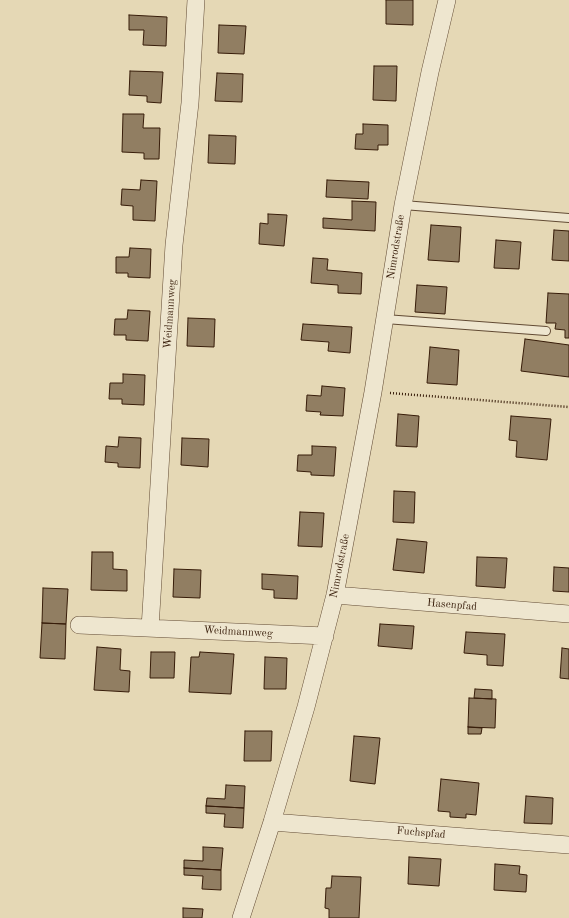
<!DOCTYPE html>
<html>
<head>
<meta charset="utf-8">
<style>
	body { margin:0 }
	canvas { display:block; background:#e5d8b5 }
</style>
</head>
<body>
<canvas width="569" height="918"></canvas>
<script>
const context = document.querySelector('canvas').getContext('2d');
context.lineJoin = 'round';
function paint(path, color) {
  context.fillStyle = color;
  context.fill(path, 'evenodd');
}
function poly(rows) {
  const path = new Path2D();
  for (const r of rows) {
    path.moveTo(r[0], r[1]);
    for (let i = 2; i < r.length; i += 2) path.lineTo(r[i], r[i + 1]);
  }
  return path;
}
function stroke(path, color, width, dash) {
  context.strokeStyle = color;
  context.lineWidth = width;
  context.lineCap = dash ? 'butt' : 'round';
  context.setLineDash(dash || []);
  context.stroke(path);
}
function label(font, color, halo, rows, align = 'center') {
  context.font = font + ' "Old Standard TT",serif';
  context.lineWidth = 3.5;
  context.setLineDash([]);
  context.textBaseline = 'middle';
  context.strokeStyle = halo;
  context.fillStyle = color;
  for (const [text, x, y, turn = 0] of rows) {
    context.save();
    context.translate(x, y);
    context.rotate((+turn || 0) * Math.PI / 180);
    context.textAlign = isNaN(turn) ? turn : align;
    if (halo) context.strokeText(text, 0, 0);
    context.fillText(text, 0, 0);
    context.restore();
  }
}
const building = poly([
	[386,0,413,0,413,25,386,24,386,0],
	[129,15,167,17,166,46,143,45,144,30,129,30,129,15],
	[219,25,246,26,244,54,218,53,219,25],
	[374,66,397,66,396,101,373,100,374,66],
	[130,71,163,72,161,103,147,102,147,96,129,95,130,71],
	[217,73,243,74,242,102,215,101,217,73],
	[123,114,144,114,143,128,160,128,159,159,144,159,144,153,122,152,123,114],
	[363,124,388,125,388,145,378,145,378,150,355,149,356,134,363,134,363,124],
	[209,135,236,136,235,164,208,163,209,135],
	[141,180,157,181,155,221,133,220,133,206,121,205,122,189,140,190,141,180],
	[327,180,369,182,368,199,326,197,327,180],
	[352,201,376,202,375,231,323,228,323,218,352,220,352,201],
	[268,214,287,215,284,246,259,244,260,223,268,224,268,214],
	[431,225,461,227,459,262,428,260,431,225],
	[554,230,569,231,569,261,552,260,554,230],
	[496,240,521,242,519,269,494,268,496,240],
	[130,248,151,249,150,278,128,277,128,273,116,273,116,257,129,257,130,248],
	[313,258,328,259,327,270,362,273,361,294,338,293,338,285,311,283,313,258],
	[417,285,447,287,445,314,415,312,417,285],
	[548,293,569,294,569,338,565,338,565,330,555,329,556,323,546,323,548,293],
	[128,310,150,311,148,341,126,340,126,335,114,335,115,319,127,319,128,310],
	[188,318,215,319,214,347,187,346,188,318],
	[303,324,352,327,350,353,328,351,329,342,301,340,303,324],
	[525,339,569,345,569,377,521,371,525,339],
	[430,347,459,350,457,385,427,383,430,347],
	[123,374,145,375,144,405,122,404,122,399,109,399,110,383,123,383,123,374],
	[322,386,345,388,343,416,320,415,321,412,306,411,307,395,321,396,322,386],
	[398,414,419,416,417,447,396,446,398,414],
	[511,416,551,419,547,460,516,457,517,441,509,440,511,416],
	[119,437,141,438,140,468,118,467,118,463,105,462,106,446,118,447,119,437],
	[182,438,209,439,208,467,181,465,182,438],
	[312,446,336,447,334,476,311,475,311,472,297,471,298,455,312,455,312,446],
	[394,491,415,492,414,523,393,522,394,491],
	[300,512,324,513,322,547,298,546,300,512],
	[397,539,427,542,424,573,393,570,397,539],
	[92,552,113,552,113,569,127,570,127,591,91,590,92,552],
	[477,557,507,558,505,588,476,586,477,557],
	[554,567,569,568,569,592,553,591,554,567],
	[174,569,201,570,200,598,173,597,174,569],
	[262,574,298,576,297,599,274,598,274,590,262,589,262,574],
	[43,588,68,589,66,624,42,623,43,588],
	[42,623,66,624,65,659,40,658,42,623],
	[380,624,414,626,412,649,378,646,380,624],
	[466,632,505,634,503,666,487,665,487,655,464,653,466,632],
	[97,647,121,649,120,670,130,671,129,692,94,690,97,647],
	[562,648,569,649,569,679,560,678,562,648],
	[151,652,175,652,174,678,150,678,151,652],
	[200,652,234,654,231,694,189,692,191,657,199,657,200,652],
	[265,657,287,658,286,689,264,689,265,657],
	[475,689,492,690,492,699,474,698,475,689],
	[469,698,496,699,495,728,468,727,469,698],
	[468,727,482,728,481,734,468,734,468,727],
	[245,731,272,731,271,761,244,761,245,731],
	[354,736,380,738,375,784,350,781,354,736],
	[441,779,479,783,476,815,466,814,466,818,450,817,450,812,438,811,441,779],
	[226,785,245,786,244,808,206,806,207,798,225,799,226,785],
	[526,796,553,798,552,824,524,823,526,796],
	[206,806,244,808,243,828,224,827,225,814,206,813,206,806],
	[203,847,223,848,221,870,184,868,184,860,203,861,203,847],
	[409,857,441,859,439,886,408,884,409,857],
	[495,864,520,866,519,874,527,875,526,892,494,890,495,864],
	[184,868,221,870,221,890,202,889,203,876,184,875,184,868],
	[332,876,361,877,359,918,329,918,329,909,325,908,326,888,331,888,332,876],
	[183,908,203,909,202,918,183,918,183,908]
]);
paint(building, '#917e62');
stroke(building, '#371c09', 1);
const service = poly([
	[403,205,569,218],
	[385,319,546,331]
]);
const minor = poly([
	[335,595,569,614],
	[79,625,325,636],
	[150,628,174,245,190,103,196,0],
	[272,822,569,845],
	[241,918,272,822,306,707,335,595,373,392,403,205,430,72,447,0]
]);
stroke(service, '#624b34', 10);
stroke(minor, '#624b34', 18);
stroke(poly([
	[390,393,569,407]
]), '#371c09', 2.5, [1, 2]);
stroke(service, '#eee6cf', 8);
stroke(minor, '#eee6cf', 17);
label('11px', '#371c09', '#eee6cf', [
	["Nimrodstraße",396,247,-81],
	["Weidmannweg",170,314,-86],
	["Nimrodstraße",340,566,-79],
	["Hasenpfad",452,605,5],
	["Weidmannweg",238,632,3],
	["Fuchspfad",421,833,5]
]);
</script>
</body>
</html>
